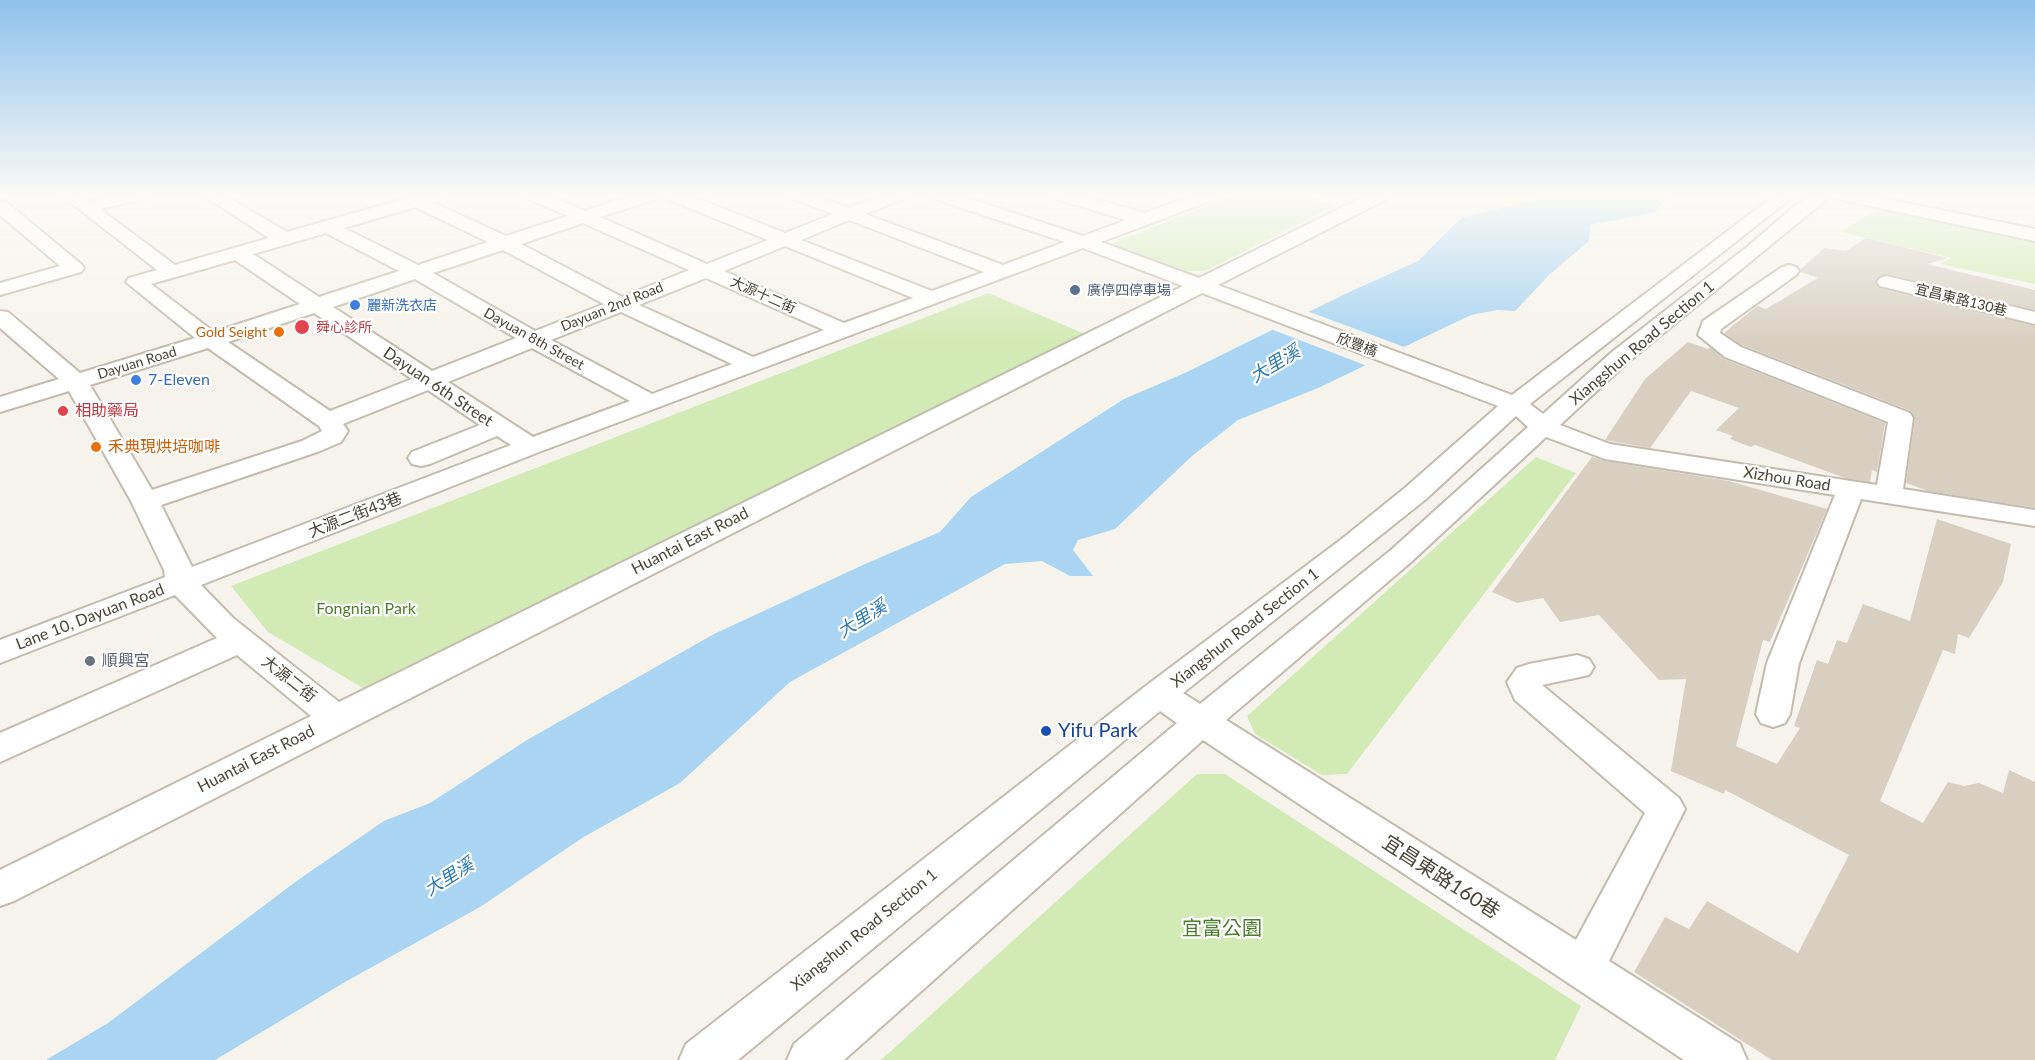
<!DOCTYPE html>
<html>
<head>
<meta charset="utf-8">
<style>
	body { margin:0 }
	canvas { display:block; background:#f6f3ec }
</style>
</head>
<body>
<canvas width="2035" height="1060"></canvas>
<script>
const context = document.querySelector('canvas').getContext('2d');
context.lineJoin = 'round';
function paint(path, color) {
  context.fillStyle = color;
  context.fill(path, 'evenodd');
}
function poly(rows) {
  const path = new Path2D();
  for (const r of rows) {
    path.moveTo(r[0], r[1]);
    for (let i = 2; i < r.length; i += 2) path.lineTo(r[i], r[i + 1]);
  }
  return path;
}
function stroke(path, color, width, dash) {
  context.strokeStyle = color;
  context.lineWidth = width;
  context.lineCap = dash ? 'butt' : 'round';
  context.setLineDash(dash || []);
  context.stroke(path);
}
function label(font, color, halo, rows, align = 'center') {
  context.font = font + ' Lato,"Noto Sans TC",sans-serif';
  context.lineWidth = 4.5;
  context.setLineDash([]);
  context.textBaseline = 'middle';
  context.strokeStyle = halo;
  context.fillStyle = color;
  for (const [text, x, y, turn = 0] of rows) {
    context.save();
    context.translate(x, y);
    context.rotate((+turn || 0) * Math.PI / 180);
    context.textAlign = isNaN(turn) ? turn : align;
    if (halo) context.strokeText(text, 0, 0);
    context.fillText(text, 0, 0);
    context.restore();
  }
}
paint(poly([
	[1233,195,1303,195,1336,206,1205,271,1188,271,1111,244],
	[1882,206,2035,239,2035,284,1940,264,1952,258,1841,232],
	[988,293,1085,334,363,688,268,632,231,586],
	[1536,457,1576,473,1347,774,1322,775,1255,734,1247,716],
	[1197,774,1225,774,1581,1006,1555,1060,881,1060]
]), '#d2eab5');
paint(poly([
	[1541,195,1669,195,1655,212,1590,225,1589,241,1550,274,1515,311,1497,310,1471,315,1318,388,1238,420,1192,456,1115,529,1078,540,1073,550,1093,576,1070,576,1042,561,1005,564,790,682,680,783,582,838,480,907,345,982,215,1060,46,1060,108,1023,298,880,384,821,430,803,527,740,714,634,865,564,940,532,971,497,1124,399,1185,373,1345,294,1418,261,1461,218,1534,200]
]), '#a9d4f2');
paint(poly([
	[1304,310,1410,349,1370,367,1268,328]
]), '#f6f3ec');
paint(poly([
	[1866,238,1948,258,1927,264,2035,290,2035,310,1888,274,1879,276,1875,282,1879,288,2035,326,2035,508,1928,491,1906,483,1915,418,1911,411,1742,345,1724,333,1757,306,1766,309,1818,278,1801,272,1801,269,1824,248,1846,251],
	[1688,342,1708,349,1710,347,1724,359,1885,423,1877,472,1872,470,1870,482,1845,478,1755,445,1751,447,1730,439,1733,436,1716,430,1739,408,1691,391,1650,448,1605,440,1645,379],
	[1592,457,1605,461,1729,481,1827,509,1770,642,1763,640,1736,746,1777,764,1800,728,1794,726,1817,660,1828,664,1837,640,1847,643,1863,604,1910,621,1937,519,2011,544,2003,582,1969,638,1958,634,1955,654,1943,650,1880,801,1923,823,1948,782,1964,786,1979,783,2003,793,2009,770,2035,782,2035,1060,1772,1060,1634,972,1665,917,1689,929,1707,901,1798,953,1849,855,1725,790,1724,794,1671,771,1686,679,1659,680,1599,615,1560,622,1543,598,1517,603,1492,592]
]), '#d8cfc1');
const minor = poly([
	[61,195,81,195,89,201,115,195,146,195,143,199,100,209,175,265,269,238,203,195,224,195,287,232,418,195,442,195,440,200,432,202,506,236,568,216,528,199,525,195,549,195,585,211,633,195,659,195,656,199,600,217,707,264,768,240,667,199,664,195,689,195,785,233,833,214,793,199,790,195,815,195,849,208,881,195,906,195,903,199,865,214,1003,265,1065,242,935,199,932,195,959,195,1083,236,1126,220,1057,199,1054,195,1082,195,1144,213,1194,195,1219,195,1216,199,1101,242,1199,278,1367,195,1390,195,1387,199,1218,285,1512,395,1775,195,1795,195,1530,404,1543,414,1612,352,1747,247,1791,209,1811,195,1832,195,1628,362,1560,425,1610,444,1877,485,1888,422,1725,357,1698,335,1703,321,1782,267,1789,265,1796,267,1799,271,1796,275,1721,329,1720,333,1741,347,1910,413,1913,418,1903,489,2035,510,2035,526,1861,499,1799,663,1790,714,1785,723,1773,727,1761,723,1756,714,1767,663,1835,495,1605,459,1546,437,1411,562,1226,720,1576,940,1645,813,1515,700,1507,682,1517,668,1529,664,1577,655,1589,659,1594,667,1589,675,1542,685,1679,798,1685,809,1609,961,1740,1044,1747,1060,1684,1060,1203,740,844,1060,787,1060,794,1044,1177,723,1160,711,738,1060,679,1060,686,1044,1147,685,1343,538,1406,487,1498,406,1202,293,14,901,0,906,0,870,311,716,237,655,0,762,0,733,217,638,175,595,0,663,0,640,165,577,164,570,131,501,69,391,0,412,0,397,59,379,0,328,0,311,8,312,80,373,195,338,126,282,129,278,157,270,61,195],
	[415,207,488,242,418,265,344,228,415,207],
	[849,220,984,272,932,291,801,240,849,220],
	[583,223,689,270,622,297,521,244,583,223],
	[326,233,399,271,319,297,253,254,326,233],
	[785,246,913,298,844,323,724,271,785,246],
	[1083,248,1183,286,339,702,233,618,201,585,539,452,1083,248],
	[503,250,604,304,535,331,433,273,503,250],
	[235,260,300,304,214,332,151,284,235,260],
	[706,278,824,330,753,357,639,305,706,278],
	[415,279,516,338,432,371,333,307,415,279],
	[621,312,732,364,652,394,551,340,621,312],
	[314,313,412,379,330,411,228,342,314,313],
	[208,348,319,426,322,431,302,441,152,490,90,385,208,348],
	[532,348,630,401,533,437,448,382,532,348],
	[428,390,480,425,412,452,408,458,412,464,421,466,430,464,497,436,511,445,192,567,161,505,320,451,341,442,348,431,343,424,428,390],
	[1516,416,1528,427,1391,550,1200,704,1183,693,1426,499,1516,416],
	[1833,195,1867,195,2035,229,2035,241,1842,200,1836,199,1833,195],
	[0,201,6,202,81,264,84,268,81,272,0,295,0,283,60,266,0,215,0,201],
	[1887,276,2035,312,2035,324,1880,286,1877,282,1880,278,1887,276]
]);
stroke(minor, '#c2bbae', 4);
paint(minor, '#fff');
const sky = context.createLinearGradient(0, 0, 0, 343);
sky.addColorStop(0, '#8fc1ec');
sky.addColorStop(0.57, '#fbfaf6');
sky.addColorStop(1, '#fbfaf600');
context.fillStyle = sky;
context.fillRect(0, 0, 2035, 343);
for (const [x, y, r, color] of [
	[1075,290,6,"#5c6f8a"],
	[355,305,6,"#3f7fe0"],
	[302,327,8,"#e0444e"],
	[279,332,6,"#e8710a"],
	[136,380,6,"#3f7fe0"],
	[63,411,6,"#e0444e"],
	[96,447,6,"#e8710a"],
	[90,661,6,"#6b7280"],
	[1046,731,6,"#1a4fb4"]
]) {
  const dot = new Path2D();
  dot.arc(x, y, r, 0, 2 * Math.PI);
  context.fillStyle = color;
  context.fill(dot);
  stroke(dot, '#fff', 2);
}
label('14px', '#4e5e75', '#fff', [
	["廣停四停車場",1087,290]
], 'left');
label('14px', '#4b4439', '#fff', [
	["大源十二街",763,295,24],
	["宜昌東路130巷",1961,300,14],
	["Dayuan 2nd Road",612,307,-22],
	["Dayuan 8th Street",534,339,29],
	["欣豐橋",1357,345,20],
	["Dayuan Road",137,363,-17]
]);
label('14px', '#366cbe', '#fff', [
	["麗新洗衣店",367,305]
], 'left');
label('14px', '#be3a42', '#fff', [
	["舜心診所",316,327]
], 'left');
label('14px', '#c56008', '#fff', [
	["Gold Seight",267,332]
], 'right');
label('16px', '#4b4439', '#fff', [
	["Xiangshun Road Section 1",1642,343,-40],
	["Dayuan 6th Street",438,387,34],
	["Xizhou Road",1787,479,9],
	["大源二街43巷",355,515,-21],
	["Huantai East Road",690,541,-27],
	["Lane 10, Dayuan Road",90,617,-21],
	["Xiangshun Road Section 1",1245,628,-38],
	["大源二街",289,679,38],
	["Huantai East Road",256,759,-27],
	["Xiangshun Road Section 1",864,930,-39]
]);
label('16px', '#366cbe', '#fff', [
	["7-Eleven",148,380]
], 'left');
label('16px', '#be3a42', '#fff', [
	["相助藥局",75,411]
], 'left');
label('16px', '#c56008', '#fff', [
	["禾典現烘培咖啡",108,447]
], 'left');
label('16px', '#4a7f2a', '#fff', [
	["Fongnian Park",366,609]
]);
label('16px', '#5b616d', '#fff', [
	["順興宮",102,661]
], 'left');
label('italic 18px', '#2e7ab2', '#fff', [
	["大里溪",1275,364,-31],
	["大里溪",862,619,-32],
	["大里溪",449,877,-32]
]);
label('20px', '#164399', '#fff', [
	["Yifu Park",1058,731]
], 'left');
label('20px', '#4b4439', '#fff', [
	["宜昌東路160巷",1441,877,33]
]);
label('20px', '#4a7f2a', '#fff', [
	["宜富公園",1222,929]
]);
</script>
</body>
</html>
